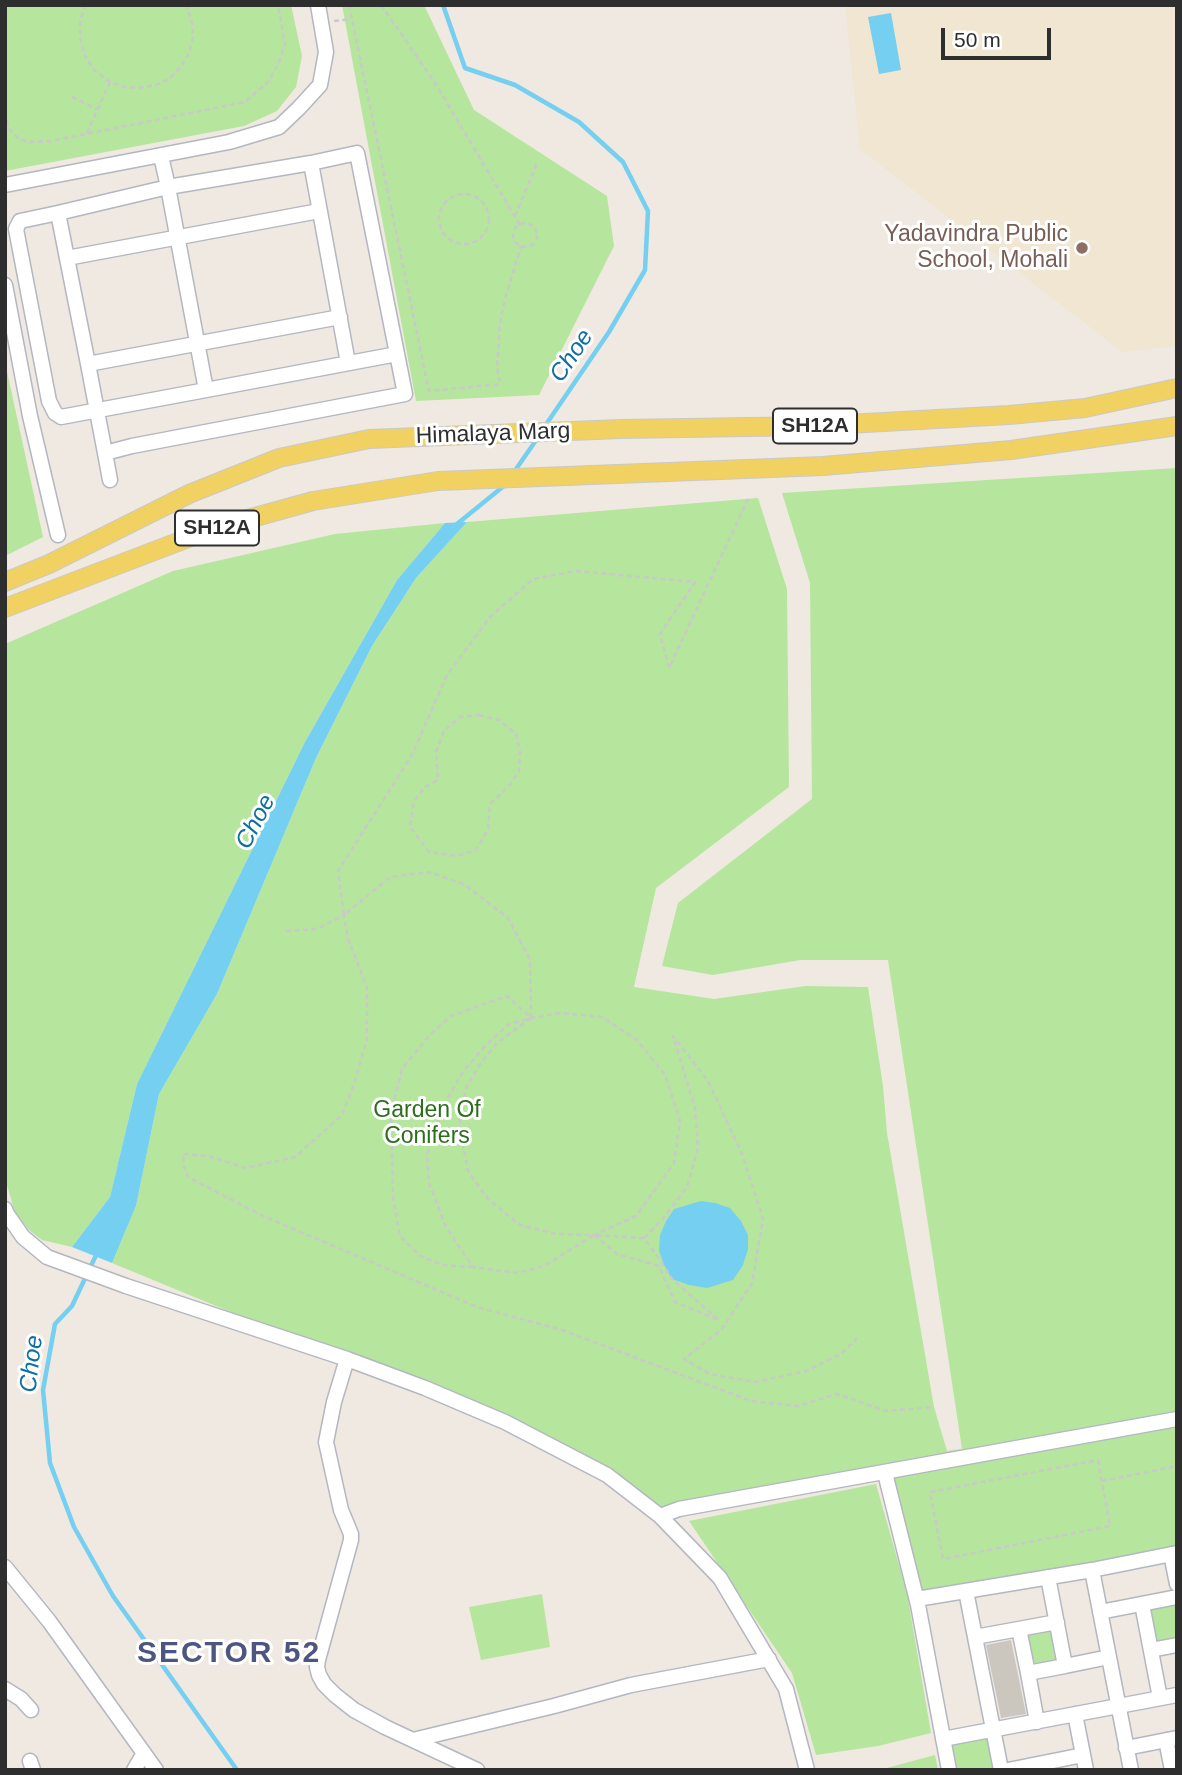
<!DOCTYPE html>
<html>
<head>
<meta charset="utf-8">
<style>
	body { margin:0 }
	#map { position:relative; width:1182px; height:1775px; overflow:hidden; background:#efe9e1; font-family:Helvetica,sans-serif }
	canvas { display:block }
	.frame { position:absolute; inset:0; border:7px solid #2e2e2e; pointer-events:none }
	.scale { position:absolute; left:941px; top:28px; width:110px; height:32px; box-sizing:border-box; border:4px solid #2e2e2e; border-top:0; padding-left:9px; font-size:21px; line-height:24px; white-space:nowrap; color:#2e2e2e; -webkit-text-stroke:5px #fff; paint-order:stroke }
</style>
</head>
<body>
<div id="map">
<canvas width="1182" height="1775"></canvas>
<div class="frame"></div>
<div class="scale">50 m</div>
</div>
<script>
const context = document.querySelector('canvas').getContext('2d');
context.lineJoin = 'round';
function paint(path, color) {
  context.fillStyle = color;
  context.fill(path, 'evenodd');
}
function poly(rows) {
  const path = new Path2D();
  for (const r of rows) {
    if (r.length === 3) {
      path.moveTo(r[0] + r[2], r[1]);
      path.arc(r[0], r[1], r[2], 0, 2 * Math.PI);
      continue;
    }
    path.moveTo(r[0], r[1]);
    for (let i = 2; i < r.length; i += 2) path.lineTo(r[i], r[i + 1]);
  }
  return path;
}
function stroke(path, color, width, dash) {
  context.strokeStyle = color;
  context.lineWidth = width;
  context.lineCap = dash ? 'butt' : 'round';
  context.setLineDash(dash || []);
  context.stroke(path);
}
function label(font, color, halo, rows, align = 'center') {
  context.font = font + ' Helvetica,sans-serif';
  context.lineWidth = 6;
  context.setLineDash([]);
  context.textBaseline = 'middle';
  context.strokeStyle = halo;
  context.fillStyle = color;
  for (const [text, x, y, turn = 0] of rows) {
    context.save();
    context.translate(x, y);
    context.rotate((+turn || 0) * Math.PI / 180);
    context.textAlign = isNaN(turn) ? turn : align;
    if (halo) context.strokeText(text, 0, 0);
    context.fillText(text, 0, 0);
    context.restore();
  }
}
paint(poly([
	[845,5,1177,5,1177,346,1122,352,860,149]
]), '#f0e6d1');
paint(poly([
	[5,5,291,5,302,56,296,87,277,111,244,126,5,171],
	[342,5,424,5,474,110,607,196,614,246,539,395,416,401],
	[5,362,43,537,5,556],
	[1177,468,1177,1547,915,1596,889,1463,655,1508,585,1456,347,1360,112,1263,136,1206,159,1094,217,994,316,758,372,646,416,578,467,522,758,498,787,589,789,787,656,888,634,987,714,999,806,986,868,987,883,1086,887,1133,934,1407,947,1451,962,1449,888,960,800,960,713,975,662,966,678,903,812,799,810,583,782,493],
	[445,523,397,580,305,742,137,1084,110,1197,72,1247,42,1240,29,1230,15,1212,5,1179,5,644,173,571,335,534],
	[876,1484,907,1593,931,1733,878,1746,816,1755,792,1673,689,1521],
	[542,1594,550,1647,481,1660,469,1607],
	[1176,1603,1177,1641,1153,1644,1148,1608],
	[1053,1627,1060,1663,1031,1667,1025,1634],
	[993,1730,1001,1770,949,1770,943,1739],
	[935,1755,938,1770,879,1770,883,1769]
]), '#b6e59e');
paint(poly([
	[891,13,901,70,879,74,868,17],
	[467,522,416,578,372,646,316,758,217,994,159,1094,136,1206,112,1263,72,1247,110,1197,137,1084,305,742,397,580,445,523],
	[701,1201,715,1203,730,1208,741,1221,748,1235,748,1249,743,1265,733,1280,707,1288,689,1285,672,1279,664,1265,659,1251,660,1235,666,1221,674,1209]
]), '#75cff0');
stroke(poly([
	[443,5,465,68,515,85,579,122,623,162,648,211,645,270,609,332,545,426],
	[514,472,539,436],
	[457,524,505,485],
	[98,1251,72,1306,55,1324,43,1390,50,1463,74,1527,113,1596,237,1770]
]), '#75cff0', 4.5);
paint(poly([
	[1011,1640,1026,1714,1001,1718,986,1645]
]), '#cbc7bf');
const minor = poly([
	[311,163,348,363],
	[5,185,229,142,279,127,299,108,320,85,326,52,318,5],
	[58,213,20,221,16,229,49,401,55,413,61,417,206,390,168,187,161,156],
	[67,258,319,211],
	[5,285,30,416,58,535],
	[88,364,340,317],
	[206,390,397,354],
	[105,453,132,446,405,394,357,153,311,163,168,187,58,213,88,364,105,453,110,480],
	[5,1209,7,1214,23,1237,47,1257,126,1286,347,1359,425,1388,505,1422,607,1475,660,1516,720,1578,786,1689,807,1770],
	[347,1359,334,1402,326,1442,341,1510,351,1534,351,1540,318,1660,317,1667,319,1675,324,1684,335,1695,354,1710,385,1727,477,1770],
	[885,1473,918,1605,949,1770],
	[660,1516,679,1509,1177,1419],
	[1171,1554,1177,1584],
	[5,1567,49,1621,156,1770],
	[1092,1570,1131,1770],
	[966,1591,1001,1770],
	[917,1599,1092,1570,1177,1553],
	[1142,1604,1160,1698],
	[1100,1612,1177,1597],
	[1019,1629,1028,1673],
	[975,1637,1057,1622],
	[1151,1650,1177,1645],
	[1065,1666,1109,1657],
	[5,1689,21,1699,31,1710],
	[1075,1714,1086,1770],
	[1037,1722,1028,1673,1065,1666,1048,1577],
	[943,1739,1177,1695],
	[413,1740,554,1706,631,1685,769,1659],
	[1166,1740,1172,1770],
	[1126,1748,1177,1738],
	[30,1761,33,1770],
	[134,1770,144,1753],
	[1008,1770,1083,1755]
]);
const major = poly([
	[5,582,49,564,189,494,279,458,369,439,621,429,812,426,1009,415,1085,408,1177,388],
	[5,608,212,529,313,501,438,481,823,466,1011,450,1177,426]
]);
stroke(minor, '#b4b7c1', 17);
stroke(major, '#c9c9c9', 20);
stroke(poly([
	[86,5,80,20,80,38,85,56,95,71,110,82,124,87,140,88,156,85,170,78,181,67,189,53,193,37,192,22,186,5],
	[349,5,429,391,500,384,497,367,500,323,505,299,521,246],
	[381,5,435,83,520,225],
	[334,21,351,19],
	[72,97,97,109],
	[5,112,9,129,17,137,27,142,51,141,245,102,269,81,279,62,285,44,278,5],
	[87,133,110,82],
	[464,219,25],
	[515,216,538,161],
	[525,235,12],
	[479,715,499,720,516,734,520,752,519,771,510,785,490,804,488,829,476,850,457,856,429,852,410,827,414,801,425,787,438,780,436,752,444,731,460,717,479,715],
	[286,931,317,929,344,915,348,939,367,987,367,1039,355,1081,342,1115,295,1157,246,1168,208,1156,183,1154,184,1167,188,1177,263,1216,477,1307,562,1330,751,1401,798,1406,837,1394,886,1411,934,1407],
	[531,1018,497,1043,480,1064,466,1088,459,1125,468,1171,488,1199,520,1225,556,1234,594,1235,636,1216,674,1163,680,1121,665,1075,637,1040,602,1017,560,1013,531,1018,509,1024,484,1047,463,1072,444,1104,427,1154,429,1183,446,1227,473,1267,517,1273,544,1266,594,1235,644,1238,658,1257,672,1279,719,1320,675,1302,659,1266,617,1254,594,1235],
	[531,1018,530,960,508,918,464,884,429,872,390,877,344,915,338,871,412,755,447,675,490,617,533,579,576,571,695,582,660,634,669,668,748,499],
	[644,1238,662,1220,687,1187,698,1148,695,1108,673,1036,708,1081,742,1154,763,1219,752,1283,722,1329,684,1359,710,1374,755,1382,806,1371,841,1354,857,1338],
	[473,1267,442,1265,420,1256,400,1236,393,1198,391,1113,402,1069,429,1036,451,1016,507,996,531,1018],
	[1098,1460,1110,1526,943,1559,930,1492,1098,1460],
	[1102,1481,1177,1466]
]), '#c9c9c9', 2.5, [5, 3.5]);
stroke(minor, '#fff', 14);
stroke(major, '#f2d163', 18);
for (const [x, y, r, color] of [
	[1082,248,7,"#8d6e63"]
]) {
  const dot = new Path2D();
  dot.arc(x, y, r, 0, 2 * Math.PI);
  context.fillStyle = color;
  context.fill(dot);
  stroke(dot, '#fff', 2.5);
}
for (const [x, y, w] of [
	[815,426,84],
	[217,528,84]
]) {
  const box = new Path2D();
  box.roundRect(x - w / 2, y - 17.5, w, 35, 5);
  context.fillStyle = '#fff';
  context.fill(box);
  stroke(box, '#2e2e2e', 2);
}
label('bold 21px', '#2e2e2e', null, [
	["SH12A",815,426],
	["SH12A",217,528]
]);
label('23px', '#785e54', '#fff', [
	["Yadavindra Public",1068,235],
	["School, Mohali",1068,261]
], 'right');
label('23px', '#2e2e2e', '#fff', [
	["Himalaya Marg",493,434,-2]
]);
label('23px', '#2c6e1b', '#fff', [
	["Garden Of",427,1111],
	["Conifers",427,1137]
]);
label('italic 24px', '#0d6fa3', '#fff', [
	["Choe",572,356,-56],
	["Choe",256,822,-62],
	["Choe",32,1364,-83]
]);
context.letterSpacing = '2px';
label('bold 30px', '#4d5680', '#fff', [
	["SECTOR 52",229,1654]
]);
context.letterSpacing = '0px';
</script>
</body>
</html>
